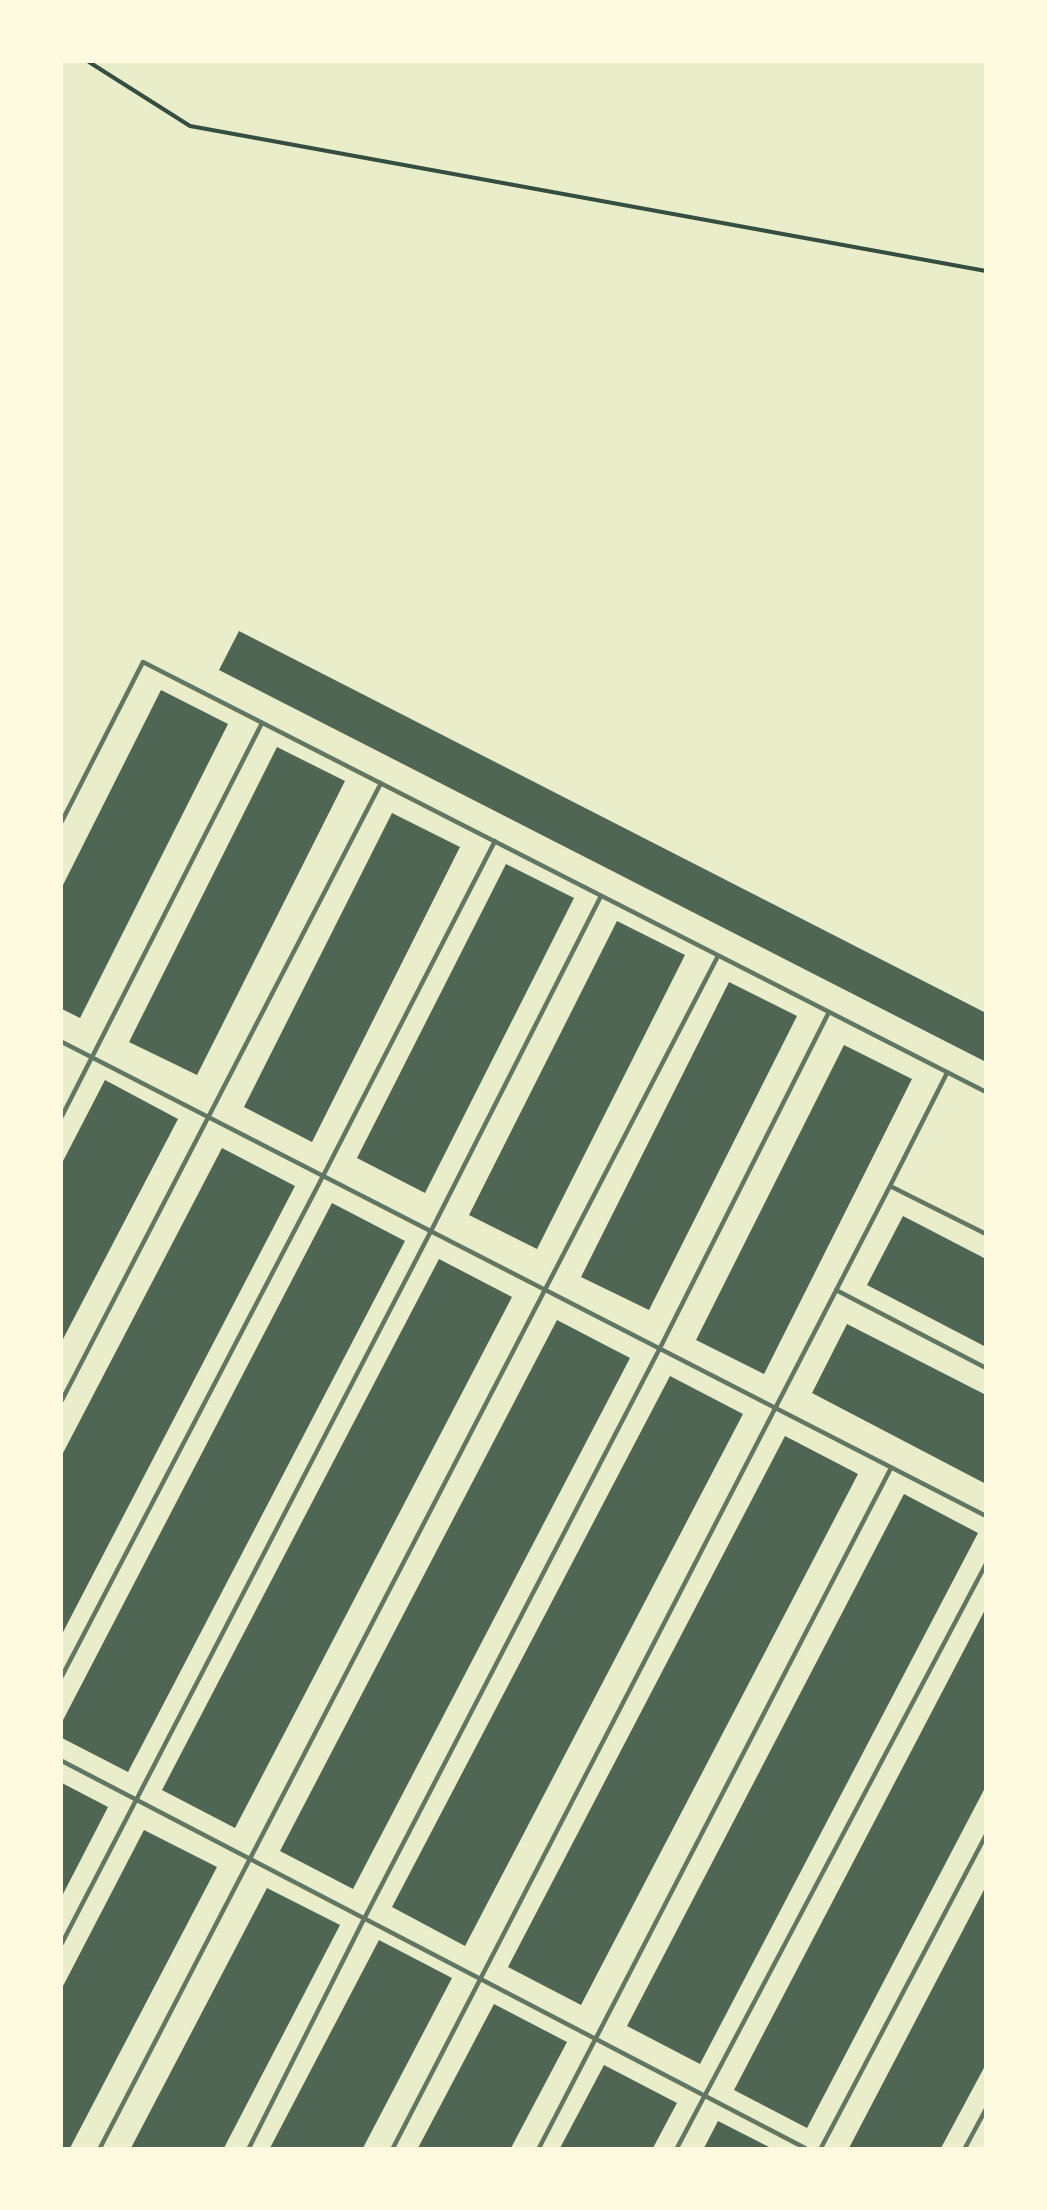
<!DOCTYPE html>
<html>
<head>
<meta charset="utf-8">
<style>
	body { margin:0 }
	#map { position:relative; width:1047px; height:2210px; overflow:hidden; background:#e9edc9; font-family:Roboto,sans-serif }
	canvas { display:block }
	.frame { position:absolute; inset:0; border:63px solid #fefae0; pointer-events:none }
</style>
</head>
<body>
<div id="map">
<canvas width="1047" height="2210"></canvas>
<div class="frame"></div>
</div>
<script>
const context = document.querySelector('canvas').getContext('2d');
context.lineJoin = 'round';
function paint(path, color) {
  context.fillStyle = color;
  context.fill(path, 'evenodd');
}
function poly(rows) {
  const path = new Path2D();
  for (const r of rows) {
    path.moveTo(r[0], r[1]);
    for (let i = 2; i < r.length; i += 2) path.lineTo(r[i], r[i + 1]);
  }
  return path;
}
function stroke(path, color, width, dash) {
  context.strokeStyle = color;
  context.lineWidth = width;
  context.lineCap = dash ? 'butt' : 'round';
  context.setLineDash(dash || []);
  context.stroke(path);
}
paint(poly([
	[239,631,986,1013,986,1062,219,670],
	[161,690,228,724,80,1018,62,1009,62,887],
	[277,747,345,781,197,1075,129,1042],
	[392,813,460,847,312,1142,244,1107],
	[506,864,574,898,425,1193,357,1158],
	[617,921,685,955,537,1249,469,1215],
	[729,982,797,1016,649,1310,581,1277],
	[844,1045,912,1079,764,1374,696,1340],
	[105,1080,178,1119,62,1341,62,1163],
	[222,1148,295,1186,62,1634,62,1455],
	[332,1203,405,1241,128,1772,62,1738,62,1722],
	[903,1216,986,1259,986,1347,867,1285],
	[439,1259,512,1297,235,1828,162,1790],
	[557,1320,630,1358,353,1889,280,1851],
	[847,1324,986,1395,986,1484,812,1393],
	[670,1376,743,1414,465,1946,392,1907],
	[785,1436,858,1474,581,2005,508,1967],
	[904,1494,978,1533,700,2064,627,2026],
	[986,1608,986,1786,807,2128,734,2090],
	[62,1783,108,1807,62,1896],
	[144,1830,217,1867,70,2148,62,2148,62,1988],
	[986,1886,986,2064,941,2148,849,2148],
	[267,1888,340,1925,224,2148,131,2148],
	[379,1940,452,1978,363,2148,270,2148],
	[494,2004,567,2042,511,2148,418,2148],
	[604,2065,677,2103,653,2148,560,2148],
	[718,2121,771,2148,704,2148]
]), '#4f6655');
stroke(poly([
	[89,62,190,126,986,271]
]), '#344e41', 4);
stroke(poly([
	[62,821,143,662,986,1092],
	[62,1042,986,1516],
	[62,1116,262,723],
	[890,1186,947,1073],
	[836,1290,986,1368],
	[62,1400,381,783],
	[62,1676,323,1176,495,841],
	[62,1761,805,2148],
	[62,1943,431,1231,601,896],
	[100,2148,718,956],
	[249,2148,364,1919,660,1348,829,1012],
	[393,2148,890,1186,986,1234],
	[539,2148,891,1468],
	[677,2148,986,1564],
	[821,2148,986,1835],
	[965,2148,986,2109]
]), '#617663', 4.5);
</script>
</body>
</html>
